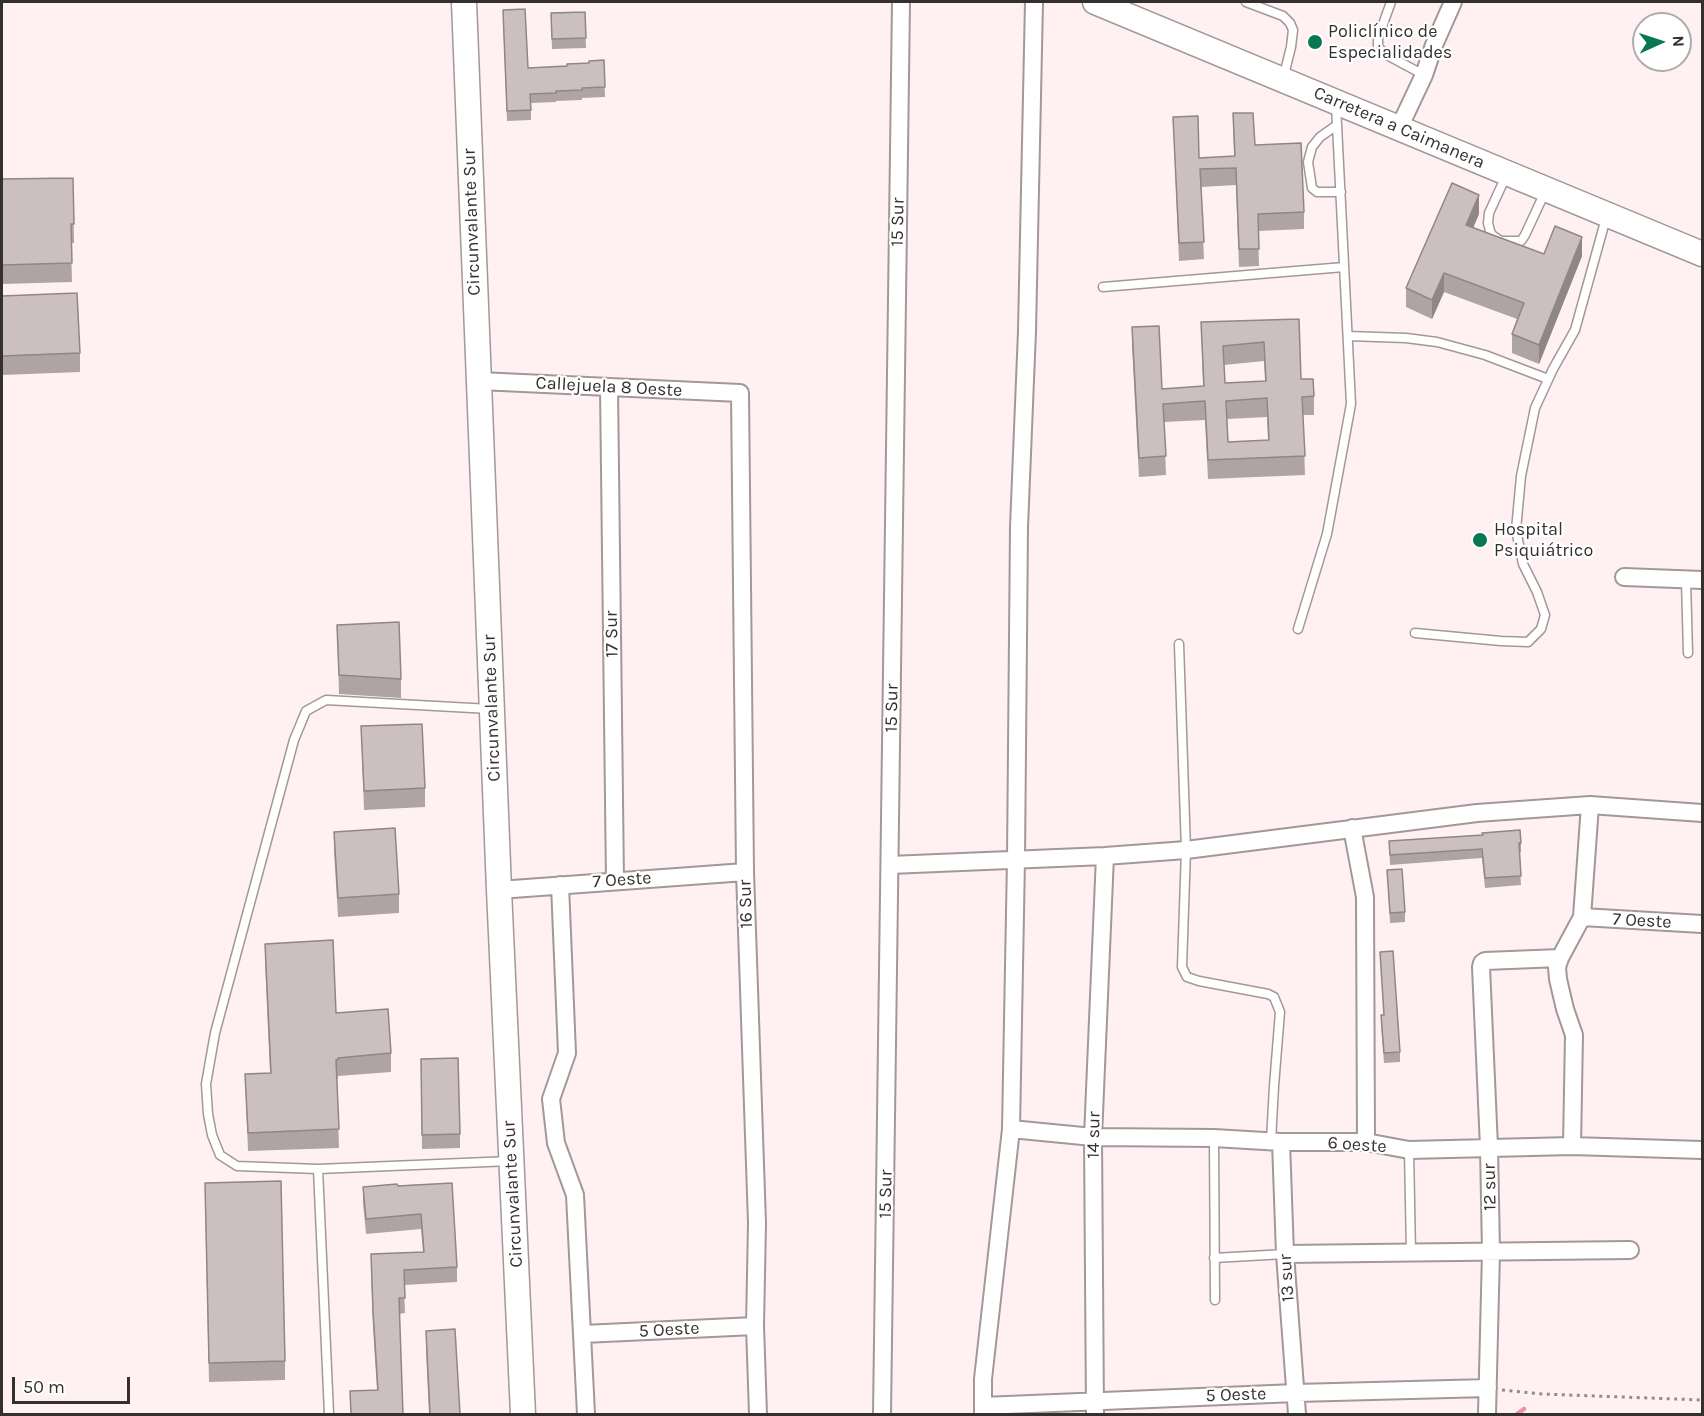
<!DOCTYPE html>
<html>
<head>
<meta charset="utf-8">
<style>
	body { margin:0 }
	#map { position:relative; width:1704px; height:1416px; overflow:hidden; background:#fff1f2; font-family:Karla,sans-serif }
	canvas { display:block }
	.frame { position:absolute; inset:0; border:3px solid #353030; pointer-events:none }
	.north { position:absolute; left:1632px; top:12px; width:60px; height:60px; box-sizing:border-box; background:#fff; border:2px solid #aeacac; border-radius:50%; rotate:87deg; font-size:16px; font-weight:700; line-height:24px; text-align:center; color:#353030 }
	.north::after { content:''; display:block; margin:auto; width:21px; height:27px; background:#097852; clip-path:polygon(50% 0,100% 100%,50% 72%,0 100%) }
	.scale { position:absolute; left:12px; top:1377px; width:118px; height:27px; box-sizing:border-box; border:3px solid #353030; border-top:0; padding-left:8px; font-size:18px; line-height:21px; white-space:nowrap; color:#353030; -webkit-text-stroke:4px #fff; paint-order:stroke }
</style>
</head>
<body>
<div id="map">
<canvas width="1704" height="1416"></canvas>
<div class="frame"></div>
<div class="north">N</div>
<div class="scale">50 m</div>
</div>
<script>
const context = document.querySelector('canvas').getContext('2d');
context.lineJoin = 'round';
function poly(rows) {
  const path = new Path2D();
  for (const r of rows) {
    path.moveTo(r[0], r[1]);
    for (let i = 2; i < r.length; i += 2) path.lineTo(r[i], r[i + 1]);
  }
  return path;
}
function stroke(path, color, width, dash) {
  context.strokeStyle = color;
  context.lineWidth = width;
  context.lineCap = dash ? 'butt' : 'round';
  context.setLineDash(dash || []);
  context.stroke(path);
}
function paint(path, color) {
  context.fillStyle = color;
  context.fill(path, 'evenodd');
}
function label(font, color, halo, rows, align = 'center') {
  context.font = font + ' Karla,sans-serif';
  context.lineWidth = 4.5;
  context.setLineDash([]);
  context.textBaseline = 'middle';
  context.strokeStyle = halo;
  context.fillStyle = color;
  for (const [text, x, y, turn = 0] of rows) {
    context.save();
    context.translate(x, y);
    context.rotate((+turn || 0) * Math.PI / 180);
    context.textAlign = isNaN(turn) ? turn : align;
    if (halo) context.strokeText(text, 0, 0);
    context.fillText(text, 0, 0);
    context.restore();
  }
}
stroke(poly([
	[1517,1414,1524,1409]
]), '#f0939e', 4.5);
const lane = poly([
	[1246,2,1283,16,1290,23,1293,30,1291,47,1283,79],
	[1391,2,1378,38,1378,47,1385,54,1424,75],
	[1337,125,1320,137,1312,147,1308,162,1312,188,1317,192,1341,192],
	[1506,176,1489,213,1488,223,1490,231,1492,235,1501,241,1521,241,1525,235,1545,192],
	[1103,287,1344,267],
	[1348,336,1406,338,1437,342,1485,355,1548,379],
	[1686,580,1688,653],
	[1298,629,1327,534,1351,404,1336,105],
	[1415,633,1501,641,1528,642,1541,629,1545,615,1537,592,1523,564,1516,530,1521,476,1535,408,1553,369,1575,330,1606,218],
	[1179,644,1186,850,1182,967,1187,977,1199,981,1268,994,1274,997,1280,1012,1274,1086,1271,1141],
	[490,709,326,700,306,711,294,740,215,1033,206,1084,208,1114,212,1135,220,1155,237,1166,318,1169,511,1161],
	[1214,1138,1215,1300],
	[1409,1150,1411,1253],
	[318,1169,329,1414],
	[1214,1258,1285,1254]
]);
const street = poly([
	[1399,128,1424,75,1434,45,1453,2],
	[479,381,740,393,745,872,757,1223,755,1326,758,1414],
	[609,387,615,881],
	[1624,577,1702,580],
	[1352,828,1365,897,1366,1142],
	[890,865,1105,856,1186,850,1477,813,1590,805,1702,813],
	[560,885,567,1053,551,1099,556,1143,575,1195,586,1414],
	[499,890,745,872],
	[1582,917,1702,924],
	[1011,1129,1093,1137,1214,1138,1281,1142,1366,1142,1409,1150,1572,1146,1702,1150],
	[1281,1142,1285,1254,1297,1414],
	[1572,1146,1574,1035,1565,1009,1558,979,1557,967,1560,958,1582,917,1590,805],
	[1285,1254,1630,1250],
	[583,1334,755,1326],
	[983,1406,1296,1393,1488,1388],
	[882,1414,901,2],
	[983,1414,983,1379,1011,1129,1016,859,1019,527,1027,331,1034,2],
	[1095,1414,1093,1137,1105,856],
	[1487,1414,1491,1252,1489,1147,1481,967,1482,963,1485,961,1560,958]
]);
const secondary = poly([
	[464,2,499,890,523,1414],
	[1095,2,1702,254]
]);
stroke(lane, '#a39798', 11);
stroke(street, '#a39798', 20);
stroke(secondary, '#a39798', 27);
stroke(poly([
	[1502,1390,1542,1394,1702,1400]
]), '#948b8c', 3, [3, 4.5]);
stroke(lane, '#fff', 8);
stroke(street, '#fff', 16);
stroke(secondary, '#fff', 24);
paint(poly([
	[585,12,586,48,552,49,551,13],
	[503,19,528,68,567,66,604,60,605,97,582,98,582,100,556,101,556,102,531,103,531,120,507,121],
	[1233,113,1255,145,1304,212,1304,229,1258,231,1259,266,1239,267,1236,185,1201,187,1204,259,1179,261,1173,117,1199,158,1234,156],
	[73,178,74,243,71,243,72,282,2,284,2,179],
	[1479,214,1473,228,1544,254,1582,256,1539,364,1512,353,1512,334,1517,319,1444,292,1432,319,1406,307,1406,288],
	[2,296,80,353,80,372,2,375],
	[1299,319,1301,379,1314,396,1314,415,1303,415,1305,475,1208,479,1205,420,1164,422,1166,475,1139,477,1132,346,1132,327,1162,389,1203,386,1201,322],
	[1264,361,1265,381,1225,383,1224,365],
	[1267,417,1268,440,1228,442,1227,419],
	[337,625,401,679,401,698,339,694],
	[361,726,425,788,425,807,364,810],
	[334,832,399,894,399,913,338,917,334,851],
	[1389,841,1521,843,1521,852,1519,852,1521,885,1485,888,1482,858,1390,865],
	[1387,870,1405,912,1405,922,1390,923],
	[265,944,336,1013,391,1053,391,1072,338,1076,338,1079,337,1079,339,1148,248,1151,245,1074,270,1073,265,962],
	[1380,952,1400,1052,1400,1062,1384,1063,1381,1024,1381,1015,1384,1015],
	[421,1059,460,1134,460,1148,422,1149],
	[452,1183,457,1267,457,1282,404,1285,405,1313,399,1314,403,1414,377,1390,373,1327,371,1269,423,1252,421,1229,366,1234,363,1203,363,1187],
	[205,1202,285,1361,285,1380,209,1382],
	[426,1331,460,1414,429,1414,426,1350]
]), '#afa4a4');
paint(poly([
	[1479,195,1479,214,1466,244,1466,225],
	[1582,237,1582,256,1539,364,1539,345],
	[1444,273,1444,292,1432,319,1432,300]
]), '#8f8686');
const building = poly([
	[525,9,528,68,567,66,567,64,589,63,589,61,604,60,605,87,582,88,582,90,556,91,556,93,530,94,531,110,507,111,503,10,525,9],
	[585,12,586,38,552,39,551,13,585,12],
	[1233,113,1253,113,1255,145,1301,143,1304,212,1258,214,1259,249,1239,249,1236,168,1200,169,1204,242,1179,243,1173,117,1198,116,1199,158,1235,156,1233,113],
	[73,178,74,224,71,224,72,263,2,265,2,179,73,178],
	[1452,183,1479,195,1466,225,1544,254,1555,226,1582,237,1539,345,1512,334,1524,303,1444,273,1432,300,1406,288,1452,183],
	[77,293,80,353,2,356,2,296,77,293],
	[1299,319,1301,379,1313,379,1314,396,1302,397,1305,456,1208,460,1205,401,1163,404,1166,456,1139,458,1132,327,1159,326,1162,389,1204,386,1201,322,1299,319],
	[1264,342,1266,381,1225,383,1223,346,1264,342],
	[1267,398,1269,440,1228,442,1226,401,1267,398],
	[399,622,401,679,339,675,337,625,399,622],
	[422,724,425,788,364,791,361,726,422,724],
	[395,828,399,894,338,898,334,832,395,828],
	[1520,830,1521,843,1519,843,1521,876,1485,878,1482,849,1390,855,1389,841,1483,835,1482,833,1520,830],
	[1402,869,1405,912,1390,913,1387,870,1402,869],
	[333,940,336,1013,388,1009,391,1053,338,1058,338,1060,336,1060,339,1129,248,1133,245,1074,271,1073,265,944,333,940],
	[1393,951,1400,1052,1384,1053,1381,1015,1384,1015,1380,952,1393,951],
	[458,1058,460,1134,422,1135,421,1059,458,1058],
	[281,1181,285,1361,209,1363,205,1183,281,1181],
	[452,1183,457,1267,404,1270,405,1298,399,1298,403,1414,351,1414,350,1391,378,1390,373,1311,371,1254,424,1252,421,1214,366,1219,363,1187,397,1184,398,1186,452,1183],
	[455,1329,460,1414,430,1414,426,1331,455,1329]
]);
paint(building, '#ccbfbf');
stroke(building, '#8f8686', 1.5);
for (const [x, y, r, color] of [
	[1315,42,8,"#097852"],
	[1480,540,8,"#097852"]
]) {
  const dot = new Path2D();
  dot.arc(x, y, r, 0, 2 * Math.PI);
  context.fillStyle = color;
  context.fill(dot);
  stroke(dot, '#fff', 2);
}
label('18px', '#353030', '#fff', [
	["Policlínico de",1328,32],
	["Especialidades",1328,53],
	["Hospital",1494,530],
	["Psiquiátrico",1494,551]
], 'left');
label('18px', '#353030', '#fff', [
	["Carretera a Caimanera",1399,128,23],
	["Circunvalante Sur",472,222,-92],
	["15 Sur",898,222,-89],
	["Callejuela 8 Oeste",609,387,3],
	["17 Sur",612,634,-91],
	["Circunvalante Sur",492,708,-92],
	["15 Sur",892,708,-89],
	["7 Oeste",622,880,-4],
	["16 Sur",746,904,-92],
	["7 Oeste",1642,921,3],
	["14 sur",1094,1135,-89],
	["6 oeste",1357,1145,4],
	["12 sur",1490,1187,-91],
	["Circunvalante Sur",513,1194,-93],
	["15 Sur",886,1194,-89],
	["13 sur",1287,1278,-94],
	["5 Oeste",669,1330,-3],
	["5 Oeste",1236,1395,-2]
]);
</script>
</body>
</html>
